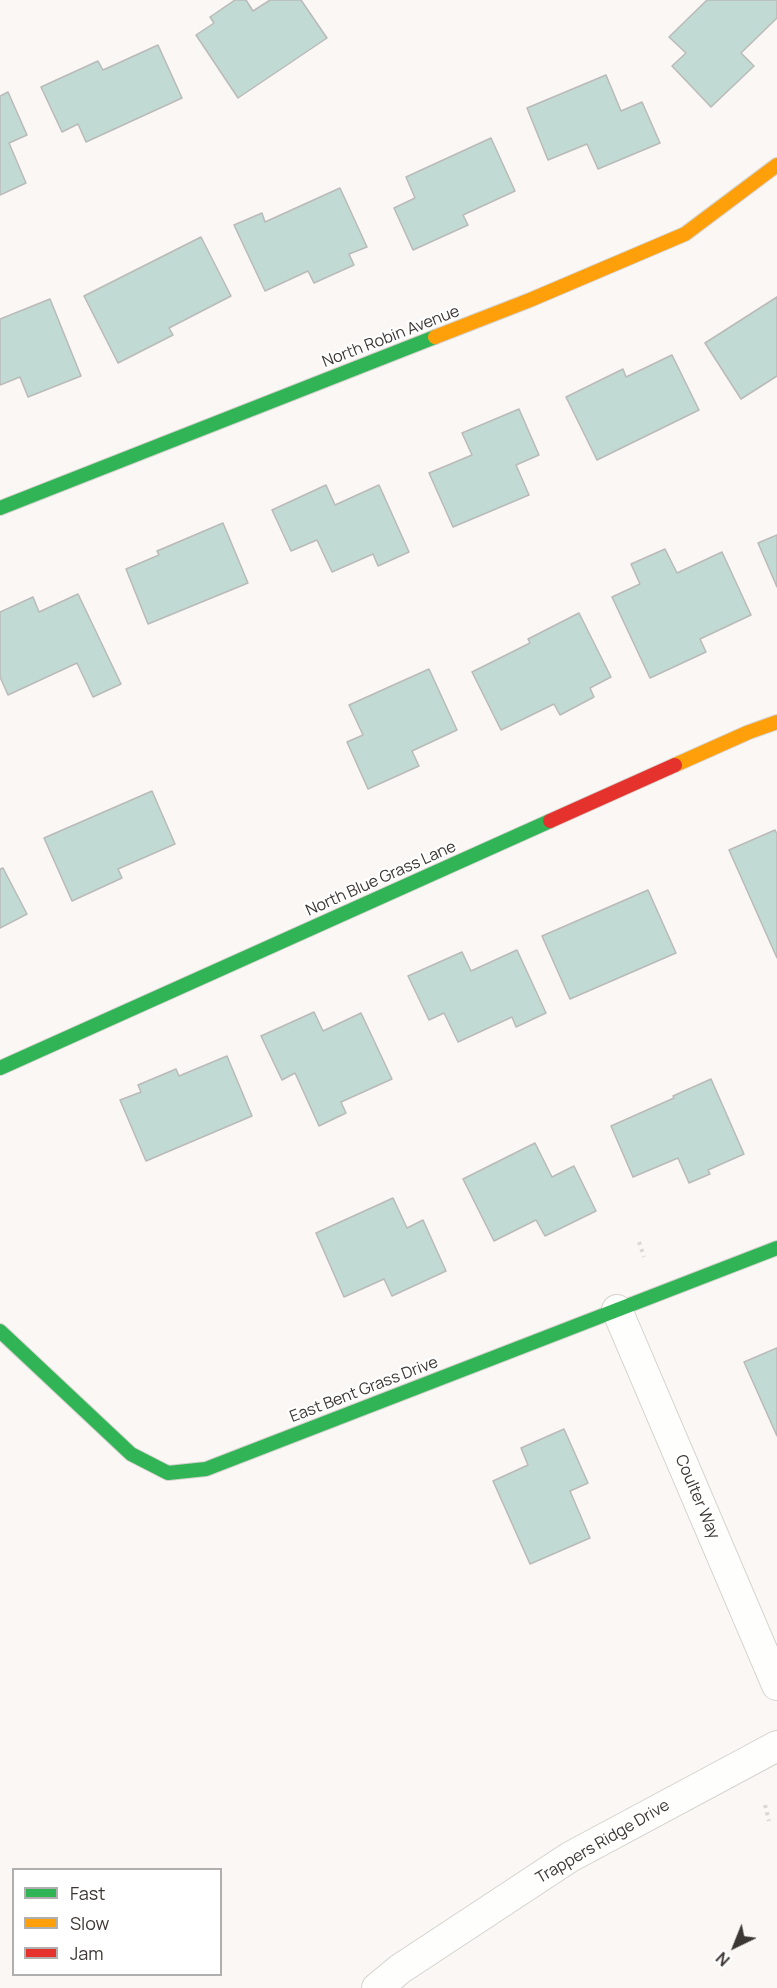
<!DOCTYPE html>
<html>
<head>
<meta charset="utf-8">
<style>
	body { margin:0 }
	#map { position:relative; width:777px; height:1988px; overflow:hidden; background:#faf7f4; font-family:Manrope,sans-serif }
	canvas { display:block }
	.legend { position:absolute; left:12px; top:1868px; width:210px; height:108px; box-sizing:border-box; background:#fff; border:2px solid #b1afae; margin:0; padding:8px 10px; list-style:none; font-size:18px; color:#3c3734 }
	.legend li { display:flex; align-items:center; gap:12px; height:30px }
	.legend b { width:30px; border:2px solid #b1afae }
	.north { position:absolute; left:705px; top:1916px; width:60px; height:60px; -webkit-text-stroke:4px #fff; paint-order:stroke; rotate:223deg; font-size:16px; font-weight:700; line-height:24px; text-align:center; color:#3c3734 }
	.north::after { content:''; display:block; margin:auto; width:21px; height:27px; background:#3c3734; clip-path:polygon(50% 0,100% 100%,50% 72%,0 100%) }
</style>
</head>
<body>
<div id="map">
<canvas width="777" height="1988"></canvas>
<ul class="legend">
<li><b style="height:8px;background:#30b455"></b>Fast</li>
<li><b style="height:8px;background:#ff9f0a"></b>Slow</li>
<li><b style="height:8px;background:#e5322d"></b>Jam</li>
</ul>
<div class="north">N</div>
</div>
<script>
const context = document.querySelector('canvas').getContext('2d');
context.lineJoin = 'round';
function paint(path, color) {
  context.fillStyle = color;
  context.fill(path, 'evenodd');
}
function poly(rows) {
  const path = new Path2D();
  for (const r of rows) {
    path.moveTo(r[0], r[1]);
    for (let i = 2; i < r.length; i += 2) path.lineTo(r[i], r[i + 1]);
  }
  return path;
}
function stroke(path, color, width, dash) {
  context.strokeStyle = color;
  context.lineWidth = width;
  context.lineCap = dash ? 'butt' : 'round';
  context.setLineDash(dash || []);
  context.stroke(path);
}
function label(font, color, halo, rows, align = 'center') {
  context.font = font + ' Manrope,sans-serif';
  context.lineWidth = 4.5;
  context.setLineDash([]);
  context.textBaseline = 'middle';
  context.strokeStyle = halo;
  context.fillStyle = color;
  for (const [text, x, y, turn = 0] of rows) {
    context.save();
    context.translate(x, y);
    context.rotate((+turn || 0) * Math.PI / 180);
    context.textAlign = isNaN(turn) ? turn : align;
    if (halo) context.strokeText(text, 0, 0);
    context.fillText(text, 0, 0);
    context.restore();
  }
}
const building = poly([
	[235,0,246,0,253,11,270,0,301,0,327,38,238,98,196,35,214,23,210,17,235,0],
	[707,0,777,0,777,18,741,53,754,66,711,107,672,66,686,53,669,37,707,0],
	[158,45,182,98,86,142,78,124,62,132,41,87,98,61,103,70,158,45],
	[606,75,621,111,642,102,660,143,598,169,587,144,548,160,527,108,606,75],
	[8,92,27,135,9,143,26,183,0,195,0,96,8,92],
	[491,138,515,191,463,215,468,225,413,250,394,208,415,198,406,177,491,138],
	[340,188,367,247,349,254,354,265,314,283,308,271,265,291,234,225,262,213,265,222,340,188],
	[201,237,231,296,169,328,173,335,118,363,84,296,201,237],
	[777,297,777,376,741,399,705,343,777,297],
	[50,299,81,376,28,397,20,377,0,385,0,319,50,299],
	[672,355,699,410,597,460,566,397,623,369,626,377,672,355],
	[519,409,539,455,516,465,529,495,453,527,429,473,472,455,462,433,519,409],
	[326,485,335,505,379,485,409,552,378,566,373,554,332,572,317,540,291,551,272,510,326,485],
	[223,523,248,583,148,624,126,569,159,555,157,551,223,523],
	[777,535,777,587,758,543,777,535],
	[665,549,677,573,722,552,751,615,700,639,706,652,650,678,612,597,640,584,631,564,665,549],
	[78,594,121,684,93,697,77,663,8,695,0,677,0,612,33,597,39,612,78,594],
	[579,613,611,677,590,688,594,697,560,715,554,704,501,730,472,672,530,643,528,639,579,613],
	[429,669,457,730,412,751,419,766,368,789,347,742,363,735,349,705,429,669],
	[152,791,175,844,118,869,122,878,72,901,44,838,152,791],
	[775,830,777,834,777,958,729,850,775,830],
	[3,868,27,914,0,928,0,869,3,868],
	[648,890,676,953,570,999,542,936,648,890],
	[517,950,546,1013,516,1027,512,1017,458,1042,444,1013,429,1020,408,976,462,952,471,971,517,950],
	[314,1012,323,1031,361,1013,392,1079,341,1102,346,1113,319,1126,295,1073,282,1080,261,1036,314,1012],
	[227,1056,252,1116,146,1161,120,1100,141,1092,138,1085,176,1069,179,1076,227,1056],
	[711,1079,744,1154,708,1170,710,1174,689,1183,678,1158,633,1177,611,1126,674,1098,673,1096,711,1079],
	[535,1143,552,1177,574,1166,596,1211,545,1236,536,1220,494,1241,463,1179,535,1143],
	[393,1198,407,1228,423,1220,446,1271,392,1296,384,1279,344,1297,316,1233,393,1198],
	[777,1348,777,1436,744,1362,777,1348],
	[564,1429,588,1483,570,1491,590,1538,530,1564,493,1481,528,1465,521,1448,564,1429]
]);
paint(building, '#c2dad4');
stroke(building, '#babab9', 1.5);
const street = poly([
	[617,1310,777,1685],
	[377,1988,400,1969,570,1857,777,1746]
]);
const fast = poly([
	[0,508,435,337],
	[0,1068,550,821],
	[0,1331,131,1454,168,1473,206,1469,777,1248]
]);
const slow = poly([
	[435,337,530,300,685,234,777,165],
	[675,765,749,732,777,722]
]);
const jam = poly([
	[550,821,675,765]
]);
stroke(street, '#d5d2ce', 32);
stroke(fast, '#d5d2ce', 16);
stroke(slow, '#d5d2ce', 16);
stroke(jam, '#d5d2ce', 16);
stroke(poly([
	[639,1242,644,1257],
	[765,1805,769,1821]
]), '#d9d8d6', 4, [3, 4.5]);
stroke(street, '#fefefd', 30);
stroke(fast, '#30b455', 14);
stroke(slow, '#ff9f0a', 14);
stroke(jam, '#e5322d', 14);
label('16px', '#3c3734', '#fff', [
	["North Robin Avenue",391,337,-21],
	["North Blue Grass Lane",381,879,-24],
	["East Bent Grass Drive",364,1390,-21],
	["Coulter Way",697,1497,67],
	["Trappers Ridge Drive",603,1842,-30]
]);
</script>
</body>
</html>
